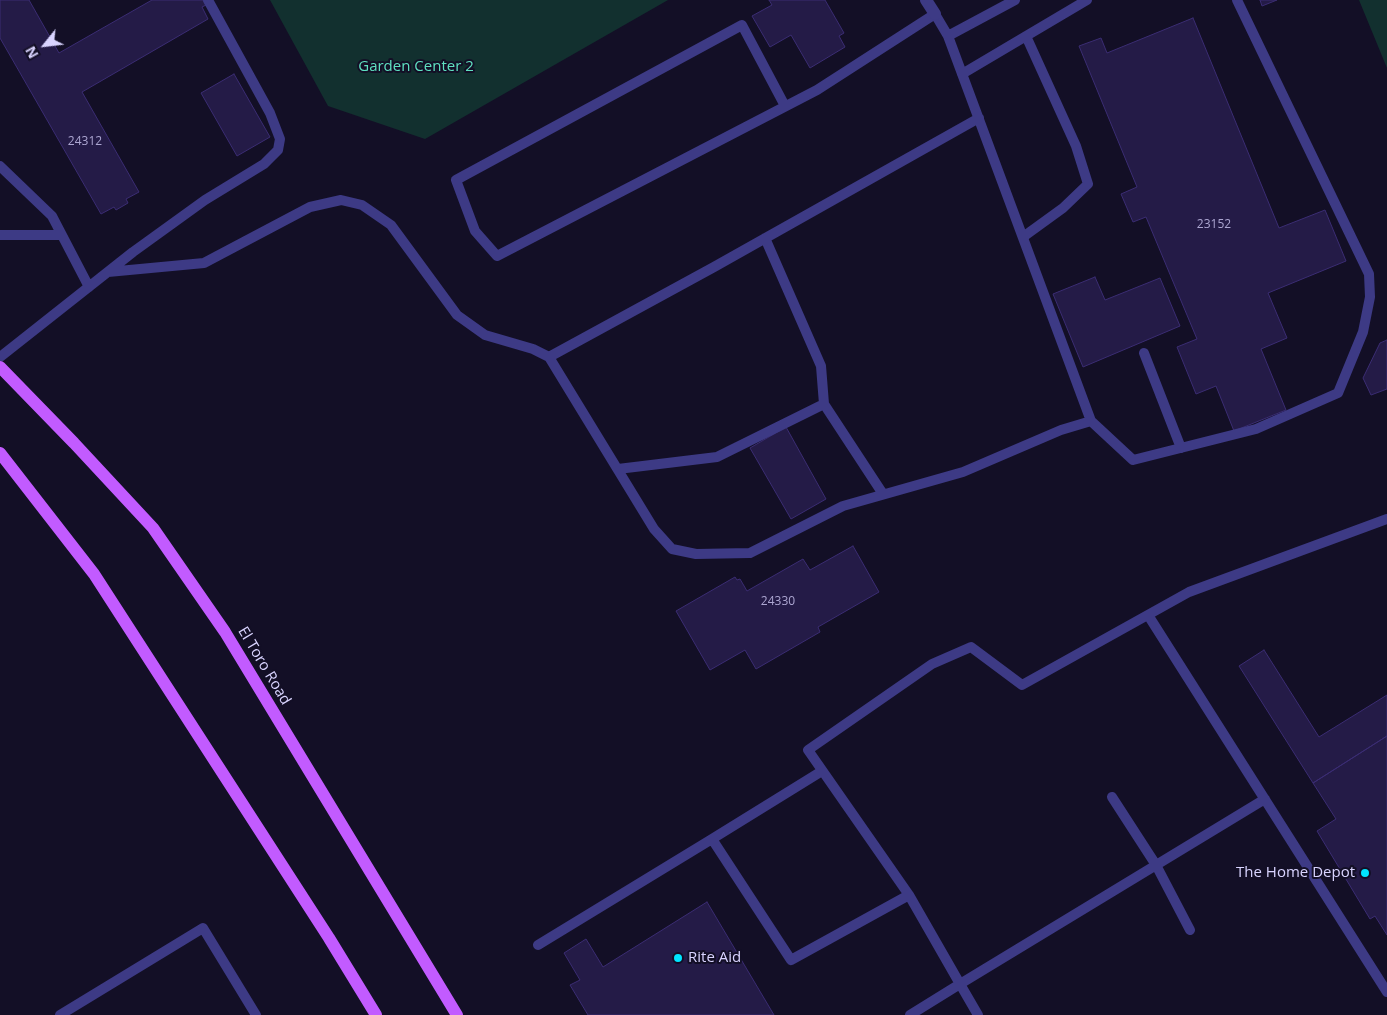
<!DOCTYPE html>
<html>
<head>
<meta charset="utf-8">
<style>
	body { margin:0 }
	#map { position:relative; width:1387px; height:1015px; overflow:hidden; background:#130f26; font-family:"Open Sans",sans-serif }
	canvas { display:block }
	.north { position:absolute; left:20px; top:20px; width:50px; height:50px; -webkit-text-stroke:4px #130f26; paint-order:stroke; rotate:241deg; font-size:14px; font-weight:700; line-height:20px; text-align:center; color:#d9d4ff }
	.north::after { content:''; display:block; margin:auto; width:18px; height:22px; background:#d9d4ff; clip-path:polygon(50% 0,100% 100%,50% 72%,0 100%) }
</style>
</head>
<body>
<div id="map">
<canvas width="1387" height="1015"></canvas>
<div class="north">N</div>
</div>
<script>
const context = document.querySelector('canvas').getContext('2d');
context.lineJoin = 'round';
function paint(path, color) {
  context.fillStyle = color;
  context.fill(path, 'evenodd');
}
function poly(rows) {
  const path = new Path2D();
  for (const r of rows) {
    path.moveTo(r[0], r[1]);
    for (let i = 2; i < r.length; i += 2) path.lineTo(r[i], r[i + 1]);
  }
  return path;
}
function stroke(path, color, width, dash) {
  context.strokeStyle = color;
  context.lineWidth = width;
  context.lineCap = dash ? 'butt' : 'round';
  context.setLineDash(dash || []);
  context.stroke(path);
}
function label(font, color, halo, rows, align = 'center') {
  context.font = font + ' "Open Sans",sans-serif';
  context.lineWidth = 4;
  context.setLineDash([]);
  context.textBaseline = 'middle';
  context.strokeStyle = halo;
  context.fillStyle = color;
  for (const [text, x, y, turn = 0] of rows) {
    context.save();
    context.translate(x, y);
    context.rotate((+turn || 0) * Math.PI / 180);
    context.textAlign = isNaN(turn) ? turn : align;
    if (halo) context.strokeText(text, 0, 0);
    context.fillText(text, 0, 0);
    context.restore();
  }
}
paint(poly([
	[270,0,668,0,425,139,328,106],
	[1359,0,1387,0,1387,68]
]), '#12302f');
const building = poly([
	[0,0,29,0,59,53,152,0,203,0,206,5,202,7,208,19,82,92,139,192,126,199,128,203,116,210,114,207,101,214,0,38,0,0],
	[769,0,825,0,844,33,839,36,845,47,810,68,791,35,770,47,752,16,772,5,769,0],
	[1260,0,1277,0,1262,6,1260,0],
	[1193,18,1279,228,1325,210,1346,261,1268,293,1287,338,1261,349,1286,410,1234,431,1216,386,1196,394,1177,347,1197,339,1146,217,1133,222,1121,194,1137,187,1079,46,1101,38,1107,53,1193,18],
	[234,74,270,137,237,156,201,93,234,74],
	[1095,277,1105,300,1160,278,1180,326,1083,367,1053,294,1095,277],
	[1387,340,1387,389,1371,395,1363,378,1380,343,1387,340],
	[786,427,826,499,791,519,750,448,786,427],
	[853,546,879,592,818,627,820,632,756,669,745,650,710,670,676,611,735,577,737,580,740,579,747,591,803,559,810,570,853,546],
	[1264,650,1319,737,1387,695,1387,736,1313,783,1239,666,1264,650],
	[1387,736,1387,935,1375,916,1370,919,1317,831,1336,819,1313,783,1387,736],
	[707,902,774,1015,588,1015,570,985,580,980,564,953,586,939,603,967,707,902]
]);
paint(building, '#241b47');
stroke(building, '#3b2d73', 1);
stroke(poly([
	[948,36,1015,0],
	[962,74,1087,0],
	[785,106,742,25,456,180,475,231,497,256,817,90,935,14,948,36,1091,421],
	[0,166,52,216,89,287],
	[0,235,61,235],
	[1023,237,1063,208,1088,184,1076,146,1026,36],
	[765,238,821,366,824,404],
	[108,272,204,263,310,207,341,200,362,205,391,225,457,315,485,335,533,349,549,357,654,529,672,549,696,554,750,553,843,506,963,472,1061,430,1091,421,1133,460,1256,429,1338,393,1363,332,1370,297,1369,274,1237,0],
	[1144,353,1181,448],
	[0,357,133,252,205,200,264,164,278,150,280,139,270,113,208,0],
	[549,357,714,267,979,118],
	[618,469,717,457,824,404,883,494],
	[1148,615,1387,992],
	[1112,797,1156,865,1190,930],
	[712,839,822,771],
	[538,945,712,839,791,960,909,895],
	[60,1015,203,928,256,1015],
	[910,1015,960,984,909,895,808,750,932,664,971,647,1022,685,1189,592,1387,519],
	[978,1015,960,984,1265,799]
]), '#3d3a85', 10);
stroke(poly([
	[926,0,935,14]
]), '#3d3a85', 12);
stroke(poly([
	[0,367,74,443,153,528,225,632,457,1015],
	[0,453,94,574,329,938,376,1015]
]), '#c25bff', 12);
for (const [x, y, r, color] of [
	[1365,873,5,"#00e5ff"],
	[678,958,5,"#00e5ff"]
]) {
  const dot = new Path2D();
  dot.arc(x, y, r, 0, 2 * Math.PI);
  context.fillStyle = color;
  context.fill(dot);
  stroke(dot, '#130f26', 2);
}
label('12px', '#aca6d1', null, [
	["24312",85,142],
	["23152",1214,225],
	["24330",778,602]
]);
label('15px', '#5fe0c0', '#130f26', [
	["Garden Center 2",416,67]
]);
label('15px', '#d9d4ff', '#130f26', [
	["El Toro Road",264,666,59]
]);
label('15px', '#d9d4ff', '#130f26', [
	["The Home Depot",1355,873],
	["Rite Aid",688,958,"left"]
], 'right');
</script>
</body>
</html>
